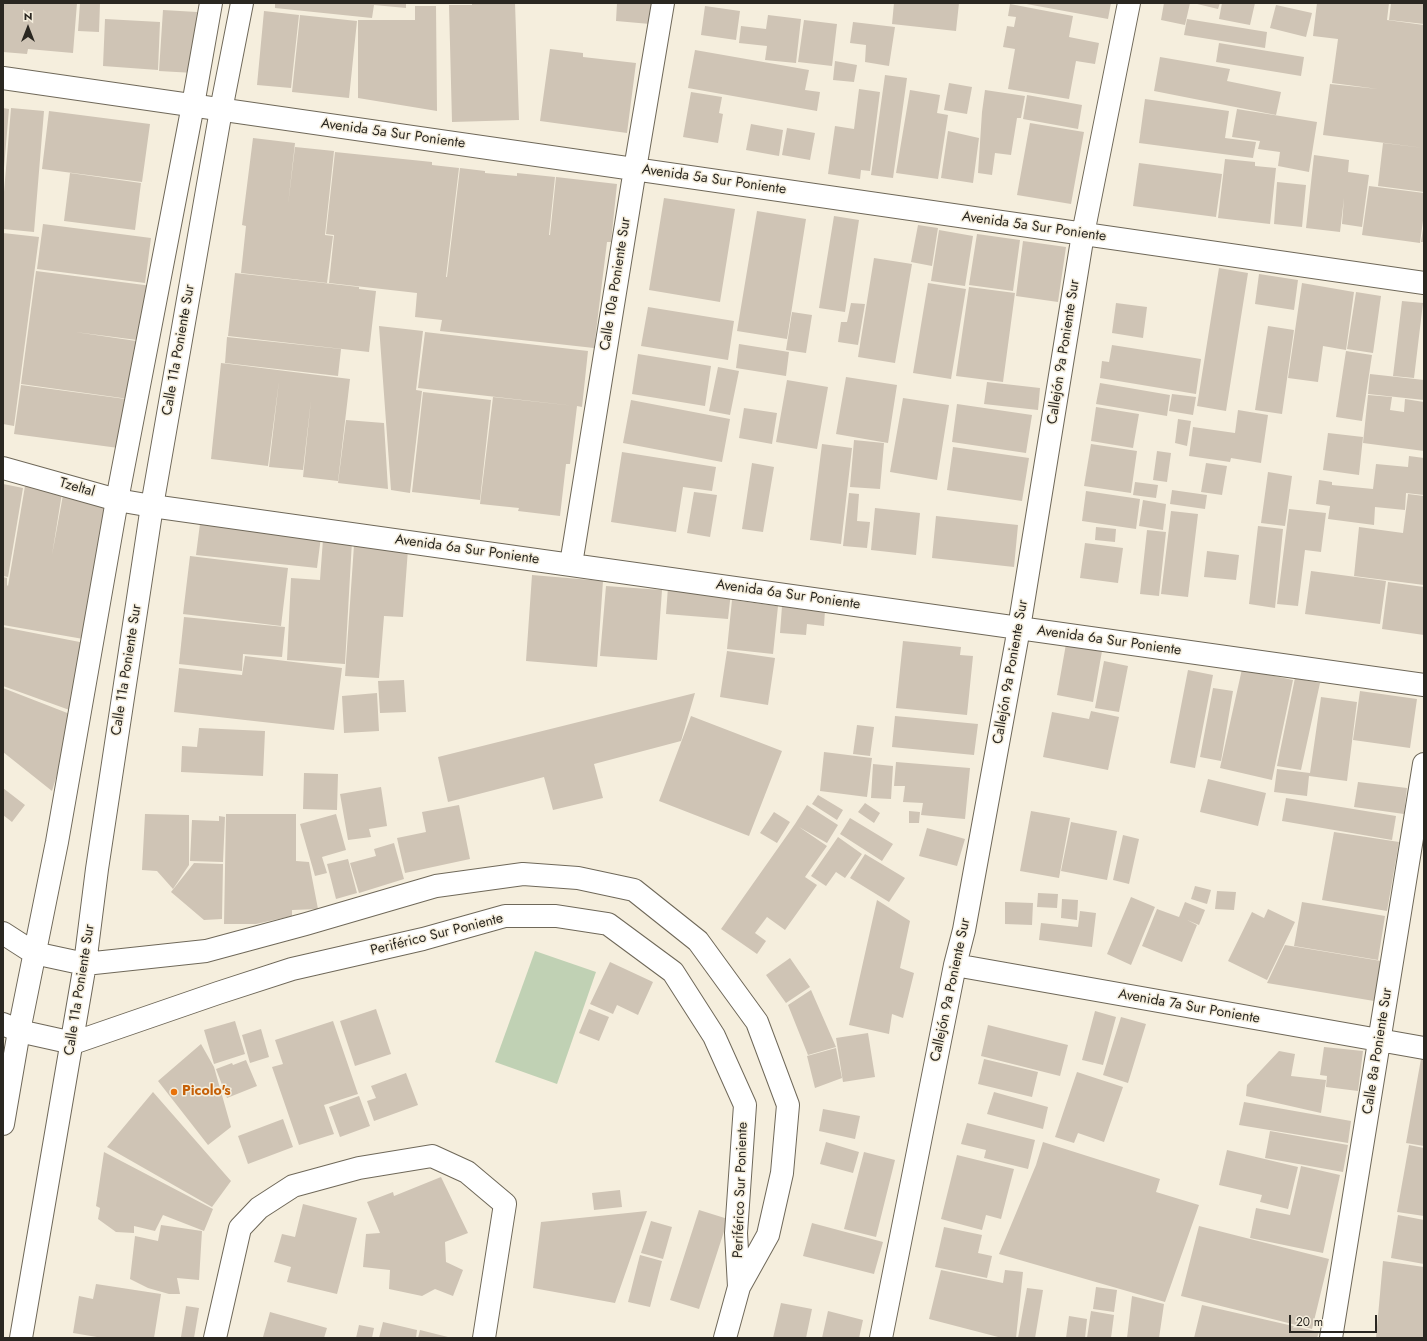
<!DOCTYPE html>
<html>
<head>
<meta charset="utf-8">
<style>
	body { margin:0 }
	#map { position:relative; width:1427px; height:1341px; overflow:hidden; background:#f5eedd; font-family:Jost,sans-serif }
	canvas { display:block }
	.frame { position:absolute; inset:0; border:4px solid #2a2721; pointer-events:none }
	.north { position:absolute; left:8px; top:8px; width:40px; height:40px; -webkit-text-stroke:3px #f5eedd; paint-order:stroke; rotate:0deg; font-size:11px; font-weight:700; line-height:16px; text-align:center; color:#2a2721 }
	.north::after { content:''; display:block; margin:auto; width:14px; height:18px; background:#2a2721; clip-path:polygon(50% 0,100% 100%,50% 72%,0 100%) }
	.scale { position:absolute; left:1289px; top:1315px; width:88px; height:18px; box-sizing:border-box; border:2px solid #2a2721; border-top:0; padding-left:5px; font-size:12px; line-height:14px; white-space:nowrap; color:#2a2721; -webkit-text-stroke:3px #f5eedd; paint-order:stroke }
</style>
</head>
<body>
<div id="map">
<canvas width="1427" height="1341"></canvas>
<div class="frame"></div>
<div class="north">N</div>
<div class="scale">20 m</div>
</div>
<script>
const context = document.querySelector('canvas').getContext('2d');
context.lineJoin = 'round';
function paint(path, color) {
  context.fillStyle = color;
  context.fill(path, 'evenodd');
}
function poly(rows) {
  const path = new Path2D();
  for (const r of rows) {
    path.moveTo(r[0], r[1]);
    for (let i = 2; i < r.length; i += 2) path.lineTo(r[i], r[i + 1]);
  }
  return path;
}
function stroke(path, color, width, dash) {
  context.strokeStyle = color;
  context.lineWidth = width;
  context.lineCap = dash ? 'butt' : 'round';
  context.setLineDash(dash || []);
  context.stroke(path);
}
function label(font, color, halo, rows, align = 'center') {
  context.font = font + ' Jost,sans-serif';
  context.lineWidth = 3;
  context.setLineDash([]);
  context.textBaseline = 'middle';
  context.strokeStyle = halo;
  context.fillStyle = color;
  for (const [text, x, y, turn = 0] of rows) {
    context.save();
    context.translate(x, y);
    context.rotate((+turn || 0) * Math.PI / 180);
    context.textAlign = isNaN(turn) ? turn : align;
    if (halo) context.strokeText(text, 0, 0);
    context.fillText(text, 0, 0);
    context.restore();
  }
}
paint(poly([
	[535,951,596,972,557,1084,495,1062]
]), '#c0d1b4');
paint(poly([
	[3,3,77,3,73,53,28,49,27,54,3,52],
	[80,3,100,3,99,32,78,31],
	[275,3,406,3,406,8,374,5,372,18,275,8],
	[472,3,515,3,519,120,452,122,449,5,472,5],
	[617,3,652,3,650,24,616,21],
	[894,3,959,3,956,31,892,24],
	[1021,3,1111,3,1108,19],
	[1164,3,1190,3,1185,25,1161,20],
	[1193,3,1220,3,1218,9],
	[1222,3,1255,3,1250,25,1219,19],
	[1317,3,1389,3,1387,20,1424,25,1424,148,1323,135,1330,84,1378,89,1332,83,1338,39,1313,36],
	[1391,3,1424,3,1424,24,1389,20],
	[1010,4,1073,16,1069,37,1099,43,1095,64,1076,61,1069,99,1008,89,1015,49,1003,47,1007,26,1014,27,1016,17,1008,16],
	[1276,5,1312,13,1306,37,1270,28],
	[415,6,436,6,437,111,358,98,358,20,415,20],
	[705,6,740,11,736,40,701,35],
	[163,10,197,12,194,73,159,71],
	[264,11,299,15,291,88,257,85],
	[300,15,357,21,349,98,292,92],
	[768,15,801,19,796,63,765,60,767,46,739,43,741,26,766,29],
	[105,19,160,22,158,70,103,66],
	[1187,19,1267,32,1265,48,1184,35],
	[804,20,837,24,832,66,798,62],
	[853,22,895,27,889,66,865,62,866,45,850,43],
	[1219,43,1304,57,1301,76,1216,62],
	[550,49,583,53,583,57,636,63,627,133,540,121],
	[695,50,809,70,805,90,820,92,817,111,688,88],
	[1160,57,1230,69,1227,81,1281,92,1276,115,1154,91],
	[835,61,857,65,854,82,833,80],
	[885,75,907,78,893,178,871,175],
	[949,83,972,87,967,114,944,110],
	[859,89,880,92,870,171,861,170,860,179,828,174,835,126,854,129],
	[910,90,940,95,937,113,948,115,938,179,896,173],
	[985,90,1025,96,1021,118,1017,118,1011,155,995,153,992,175,978,173,982,112],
	[691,92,722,97,719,113,723,114,718,143,683,137],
	[1027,95,1082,105,1078,129,1023,119],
	[1145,99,1229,111,1225,138,1256,142,1253,158,1139,143],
	[3,108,9,109,4,168,3,168],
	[11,108,44,111,34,232,3,229,3,204],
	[1237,109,1317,122,1309,172,1278,166,1280,152,1258,149,1260,141,1232,137],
	[49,111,150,124,142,182,42,169],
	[1030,123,1084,132,1071,204,1017,195],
	[751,124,783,130,779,156,746,150],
	[787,128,815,133,810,160,782,155],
	[948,131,979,138,973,183,941,178],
	[253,138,295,143,288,205,295,147,334,151,325,235,333,236,327,283,241,273,246,226,242,225],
	[1383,143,1424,148,1424,192,1378,186],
	[335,152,432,162,432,165,459,168,446,277,447,277,460,168,485,171,485,173,517,176,517,173,555,177,549,235,550,235,556,177,617,184,611,242,607,242,594,348,440,331,442,320,415,317,417,293,329,283,334,235,326,234],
	[1314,155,1349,160,1348,172,1369,175,1362,227,1342,224,1344,198,1340,232,1306,228],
	[1225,159,1255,162,1255,166,1276,168,1270,224,1218,218],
	[1139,163,1222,174,1216,217,1133,206],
	[70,173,141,183,135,230,64,221],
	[1277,182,1306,185,1302,227,1274,224],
	[1369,186,1424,193,1424,213,1420,243,1362,235],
	[664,198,735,209,720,302,649,290],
	[757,211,806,219,787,339,737,331],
	[834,216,859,220,845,312,819,308],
	[43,224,151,238,145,283,37,269],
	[918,225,938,228,932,266,911,262],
	[1423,229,1424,229,1424,242,1421,242],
	[939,230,973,236,965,286,931,281],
	[3,233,39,237,14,426,3,424],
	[977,234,1020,240,1013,291,969,285],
	[1023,241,1066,247,1058,302,1016,296],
	[874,258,912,264,895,363,858,357],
	[1219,268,1248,273,1226,411,1197,406],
	[36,271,152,286,145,341,75,332,143,342,136,400,21,384],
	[235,273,359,287,359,289,376,291,369,352,228,336],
	[1259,274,1298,280,1294,310,1255,304],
	[928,283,966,289,951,379,913,373],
	[1302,283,1354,292,1346,350,1323,346,1318,382,1288,378],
	[969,287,1015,293,1003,382,956,376],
	[1356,292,1381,296,1373,353,1347,349],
	[1402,301,1423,303,1414,378,1393,376],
	[851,303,865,304,858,345,838,342,841,322,847,322],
	[1116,303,1147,307,1143,338,1112,333],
	[648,307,734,321,728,360,641,346],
	[792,312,812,315,806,353,786,350],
	[379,326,423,331,416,390,422,391,410,493,391,490],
	[1268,326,1294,330,1282,414,1255,410],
	[425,332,588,351,582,407,577,406,570,464,566,464,560,516,518,511,519,508,480,504,493,397,575,406,418,388],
	[227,337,341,349,338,376,225,363],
	[739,344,789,352,786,376,736,368],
	[1112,345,1201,359,1196,394,1100,378,1102,361,1109,362],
	[1346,351,1372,355,1362,421,1336,417],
	[638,354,711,366,705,406,632,394],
	[221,363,350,379,338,481,303,477,311,400,303,470,269,467,279,381,268,466,211,459],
	[718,367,739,371,730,415,709,411],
	[1370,374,1424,380,1424,400,1368,394],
	[846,377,897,385,888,443,836,434],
	[787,380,828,387,817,449,776,442],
	[987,382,1040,388,1038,410,984,404],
	[1100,383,1170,395,1167,416,1096,404],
	[21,385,133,400,126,449,14,434],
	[423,392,491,400,480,500,412,492],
	[1172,394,1196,397,1193,415,1169,411],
	[1368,395,1392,397,1390,410,1404,412,1405,399,1424,402,1424,451,1363,443],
	[903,398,949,405,937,480,890,472],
	[631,400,730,419,722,462,623,443],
	[957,404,1032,415,1026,453,952,442],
	[1096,407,1139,414,1133,448,1091,441],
	[744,408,777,413,772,444,739,438],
	[1238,410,1268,415,1261,463,1231,458,1230,462,1189,456,1193,427,1235,433],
	[1178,419,1191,421,1187,446,1175,443],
	[346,420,384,423,388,489,338,483],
	[1328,433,1363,437,1359,475,1323,470],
	[854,440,884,443,880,489,850,487],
	[822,444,852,448,841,544,810,540],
	[1091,444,1137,451,1131,493,1084,486],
	[953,447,1029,458,1022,501,947,490],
	[1157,451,1171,453,1167,482,1153,480],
	[622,452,716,467,712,491,683,487,676,532,611,522],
	[1409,456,1424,458,1424,495,1406,493,1405,510,1375,507,1374,525,1328,519,1330,506,1316,504,1319,480,1332,482,1332,485,1373,489,1376,464,1408,467],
	[752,463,774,467,763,532,742,529],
	[1206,463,1227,466,1222,495,1201,492],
	[1268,472,1292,476,1285,526,1261,523],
	[1135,482,1158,485,1156,498,1133,495],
	[3,484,23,488,8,577,3,576],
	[25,486,62,493,52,555,63,495,113,504,89,640,3,625,3,577,7,578,7,585,8,586],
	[1172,490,1207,495,1205,509,1170,504],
	[1086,491,1140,499,1136,529,1082,521],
	[694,492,717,495,710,537,687,533],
	[849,493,859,494,857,521,870,522,867,548,843,546],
	[1408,494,1424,496,1424,585,1354,576,1359,527,1403,533],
	[1143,500,1166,504,1163,530,1139,526],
	[875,508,920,513,916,555,871,550],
	[1289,509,1326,513,1321,552,1305,550,1298,606,1277,604],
	[1171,511,1198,514,1188,597,1161,594],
	[201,516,322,529,317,568,196,555],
	[936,516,1018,525,1014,567,932,558],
	[1258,526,1283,529,1275,608,1249,604],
	[1096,527,1116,529,1115,542,1095,540],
	[1147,530,1166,532,1159,596,1140,594],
	[323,539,352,541,345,664,287,660,291,578,320,580],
	[1085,543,1123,548,1118,583,1080,578],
	[354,545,408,549,403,617,384,616,379,678,345,676],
	[1207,551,1239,555,1236,580,1204,577],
	[190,556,288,568,281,626,183,614],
	[1311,571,1386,581,1380,624,1305,614],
	[532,575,603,581,597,667,526,661],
	[1388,582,1424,587,1424,635,1382,629],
	[606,586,662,590,657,660,600,656],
	[668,587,731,592,728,619,666,614],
	[732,600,778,606,773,654,727,649],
	[782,606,825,610,824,626,807,624,806,635,780,633],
	[184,617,285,627,282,657,243,654,242,671,179,664],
	[3,627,90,644,75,712,3,686],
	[903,641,961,647,960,655,973,656,967,715,896,708],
	[1066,644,1102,651,1093,702,1057,695],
	[727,651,775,658,768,705,720,697],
	[245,656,342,668,334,730,174,712,179,668,242,675],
	[1104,661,1128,666,1119,712,1095,708],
	[1242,669,1293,680,1272,780,1220,768],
	[1188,670,1213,675,1195,768,1170,763],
	[1295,678,1320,683,1301,770,1277,766],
	[404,680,406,712,380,713,378,681],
	[3,688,75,716,52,791,3,752],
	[1213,688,1233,691,1221,761,1200,757],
	[1360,691,1417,699,1410,748,1353,740],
	[377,693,379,731,344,733,342,696],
	[695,693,681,741,594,764,603,798,553,810,544,777,448,802,438,757],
	[1321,697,1357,702,1347,781,1309,776,1307,796,1274,792,1277,769,1310,773],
	[1091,711,1119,717,1108,770,1043,757,1052,712,1089,719],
	[691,716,782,751,749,836,659,801],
	[895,716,978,724,974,755,892,747],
	[857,725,874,727,870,756,853,754],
	[199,728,265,731,263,776,181,772,182,746,197,747],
	[824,752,872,758,867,797,820,791],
	[896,762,970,768,965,819,921,815,923,803,903,802,905,786,894,786],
	[873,764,893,766,891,799,871,798],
	[304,773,338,774,337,810,303,809],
	[1208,779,1266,793,1258,826,1200,812],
	[1358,782,1407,788,1404,814,1354,807],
	[381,787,387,826,369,829,371,837,348,840,340,794],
	[3,788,25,805,12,822,3,815],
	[818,795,843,810,837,820,812,804],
	[1286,798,1396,816,1392,840,1282,821],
	[865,803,880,813,874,823,858,812],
	[459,805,470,859,405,873,397,838,426,832,422,812],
	[807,805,838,825,827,843,799,827,827,846,805,877,817,885,785,930,767,917,755,933,766,941,757,954,721,929,795,824],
	[909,811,920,812,919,823,909,823],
	[1031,811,1070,818,1059,878,1020,871],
	[774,812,790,822,777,843,760,833],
	[145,814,189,815,189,865,173,889,157,871,142,870],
	[226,814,296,814,296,861,309,862,318,909,292,910,292,916,256,924,224,924],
	[336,814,346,850,322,857,327,873,315,876,300,824],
	[219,816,225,817,223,862,190,861,192,820,219,821],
	[850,818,893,844,882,861,840,834],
	[1071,822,1117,831,1107,880,1061,871],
	[927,828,965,839,957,866,919,856],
	[1334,832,1399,842,1387,911,1322,900],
	[1123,835,1139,839,1129,884,1113,880],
	[838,837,862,854,845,878,836,872,826,886,811,876],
	[394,843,404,879,359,893,350,863,376,856,374,849],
	[865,854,905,878,889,902,850,878],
	[348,859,357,893,336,899,327,864],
	[194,863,223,864,222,919,204,920,171,892],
	[1195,886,1211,890,1207,904,1191,899],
	[1217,891,1236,892,1234,910,1215,909],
	[1038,893,1058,894,1057,908,1037,907],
	[1131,897,1155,907,1131,965,1107,954],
	[1062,899,1078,900,1077,920,1061,918],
	[877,900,910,921,900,968,914,973,903,1018,892,1014,889,1034,849,1025],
	[1005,902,1033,903,1032,925,1005,924],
	[1185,902,1205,910,1199,925,1187,920,1197,925,1182,962,1142,946,1157,909,1179,917],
	[1302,902,1385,916,1378,960,1294,946],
	[1268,909,1295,922,1267,980,1228,961,1252,912,1264,918],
	[1080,911,1096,913,1092,947,1039,940,1041,923,1078,927],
	[1285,945,1381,961,1374,1001,1267,983],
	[790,958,810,987,786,1003,766,975],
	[610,962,653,982,638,1015,617,1005,613,1014,590,1004],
	[811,990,836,1047,808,1055,788,1005],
	[376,1009,391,1054,355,1066,340,1021],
	[589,1009,609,1017,599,1041,579,1033],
	[1095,1011,1116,1017,1103,1065,1082,1060],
	[1121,1017,1146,1024,1128,1083,1103,1075],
	[235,1021,245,1054,214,1064,204,1030],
	[333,1021,358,1094,324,1105,334,1134,299,1145,272,1067,283,1064,275,1040],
	[988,1025,1068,1045,1060,1076,981,1056],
	[261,1029,269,1057,250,1063,242,1035],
	[868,1033,875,1077,843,1082,836,1038],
	[201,1044,214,1067,231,1127,208,1145,158,1081],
	[1324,1047,1363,1051,1358,1091,1326,1087,1327,1076,1320,1075],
	[836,1048,842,1078,815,1088,807,1056],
	[1279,1051,1295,1054,1291,1076,1326,1080,1321,1113,1246,1096,1247,1085],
	[984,1059,1038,1072,1032,1097,978,1084],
	[1421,1059,1424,1060,1424,1146,1406,1143],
	[246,1060,257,1086,227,1098,216,1069,232,1063,233,1065],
	[1077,1072,1123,1087,1104,1142,1078,1133,1074,1143,1055,1137],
	[406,1073,418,1105,374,1121,367,1101,376,1098,371,1086],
	[153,1092,231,1181,212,1207,107,1147],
	[994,1092,1048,1107,1043,1129,987,1114],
	[359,1096,370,1126,340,1137,329,1107],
	[1244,1102,1351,1121,1348,1143,1239,1125],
	[823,1109,860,1116,855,1139,819,1131],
	[283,1119,293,1147,248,1164,238,1136],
	[967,1123,1035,1140,1028,1169,984,1158,986,1150,961,1144],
	[1270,1131,1348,1145,1343,1172,1265,1158],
	[826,1142,859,1152,853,1173,820,1164],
	[1043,1142,1160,1179,1156,1192,1199,1205,1165,1302,999,1254,1036,1165],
	[1409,1145,1424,1148,1424,1216,1397,1212],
	[1227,1150,1298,1167,1288,1209,1260,1202,1262,1195,1219,1185],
	[104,1152,213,1209,204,1231,163,1215,155,1231,134,1226,134,1233,116,1232,98,1219,100,1208,96,1206],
	[864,1152,895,1160,876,1237,844,1229],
	[957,1155,1014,1169,1001,1219,986,1215,982,1230,941,1219],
	[1301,1166,1340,1175,1323,1253,1250,1238,1256,1208,1290,1215],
	[441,1177,468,1233,445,1242,446,1262,463,1270,453,1296,435,1289,422,1296,389,1289,390,1270,363,1267,366,1234,380,1233,367,1202,393,1192,394,1196],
	[620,1190,622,1207,594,1210,592,1193],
	[303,1204,357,1218,337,1294,287,1282,291,1267,274,1262,282,1234,295,1237],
	[699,1210,728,1219,699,1309,670,1300],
	[647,1211,615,1303,533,1288,541,1222],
	[1398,1215,1424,1220,1424,1264,1391,1258],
	[651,1221,672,1227,663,1259,641,1253],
	[812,1223,883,1242,874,1274,803,1256],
	[161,1225,202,1231,199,1280,177,1278,180,1294,169,1294,148,1288,130,1279,135,1236,158,1241],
	[1199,1226,1329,1259,1312,1329,1181,1296],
	[944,1227,982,1235,978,1253,992,1256,987,1278,935,1267],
	[640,1255,662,1261,650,1307,628,1302],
	[1383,1261,1424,1267,1424,1338,1376,1338],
	[941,1270,1003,1283,1005,1270,1023,1272,1016,1338,1002,1338,929,1319],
	[96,1284,161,1294,154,1338,103,1338,73,1333,79,1296,93,1299],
	[1096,1287,1117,1290,1114,1312,1093,1309],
	[1027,1288,1043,1290,1035,1338,1018,1338],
	[1132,1296,1164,1304,1159,1338,1127,1338],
	[781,1303,812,1309,806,1338,773,1338],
	[1202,1305,1319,1332,1317,1338,1194,1338],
	[186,1306,199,1308,194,1338,181,1337],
	[828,1311,863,1320,859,1338,822,1338],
	[1091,1311,1114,1315,1111,1338,1087,1338],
	[270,1312,327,1328,324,1338,263,1337],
	[1069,1316,1087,1319,1085,1338,1066,1338],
	[383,1322,417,1330,416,1338,379,1338],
	[359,1325,374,1328,372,1338,356,1338],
	[420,1330,448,1337,448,1338,418,1338]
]), '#cfc4b5');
const street = poly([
	[3,78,1424,283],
	[3,468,117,500,152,506,1424,685],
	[571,564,635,169,663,3],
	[955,965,1424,1048],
	[215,1338,240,1228,259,1208,293,1186,359,1168,432,1156,467,1172,505,1204,484,1338],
	[881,1338,955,965,964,930,1019,628,1083,234,1129,3],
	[1331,1338,1424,764]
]);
const secondary = poly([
	[3,933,34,953,85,964,206,951,306,924,436,886,523,874,578,878,634,890,698,941,757,1022,788,1105,782,1173,768,1235,739,1287,725,1338],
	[3,1024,19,1031,73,1043,218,993,292,969,423,939,505,916,556,916,608,924,673,972,714,1036,745,1105,736,1233,739,1287],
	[3,1124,19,1031,57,842,117,500,193,105,211,3],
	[21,1338,85,964,97,869,152,506,221,110,242,3]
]);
stroke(street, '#6f6859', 24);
stroke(secondary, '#6f6859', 24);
stroke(street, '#fff', 22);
stroke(secondary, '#fff', 22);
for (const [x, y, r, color] of [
	[174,1092,4,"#e8710a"]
]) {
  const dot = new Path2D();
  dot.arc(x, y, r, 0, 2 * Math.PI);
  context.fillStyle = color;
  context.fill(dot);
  stroke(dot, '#f5eedd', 1.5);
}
label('14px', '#2a2721', '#f5eedd', [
	["Avenida 5a Sur Poniente",393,134,8],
	["Avenida 5a Sur Poniente",714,180,8],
	["Avenida 5a Sur Poniente",1034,227,8],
	["Calle 10a Poniente Sur",616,284,-81],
	["Calle 11a Poniente Sur",179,350,-80],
	["Callejón 9a Poniente Sur",1064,352,-81],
	["Tzeltal",77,488,16],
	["Avenida 6a Sur Poniente",467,550,8],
	["Avenida 6a Sur Poniente",788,595,8],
	["Avenida 6a Sur Poniente",1109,641,8],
	["Calle 11a Poniente Sur",127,670,-81],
	["Callejón 9a Poniente Sur",1011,672,-80],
	["Periférico Sur Poniente",437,935,-14],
	["Calle 11a Poniente Sur",80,990,-81],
	["Callejón 9a Poniente Sur",951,990,-78],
	["Avenida 7a Sur Poniente",1189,1007,10],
	["Calle 8a Poniente Sur",1378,1051,-81],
	["Periférico Sur Poniente",741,1190,-88]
]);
label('bold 14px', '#c56008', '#f5eedd', [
	["Picolo's",182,1092]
], 'left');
</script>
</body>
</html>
